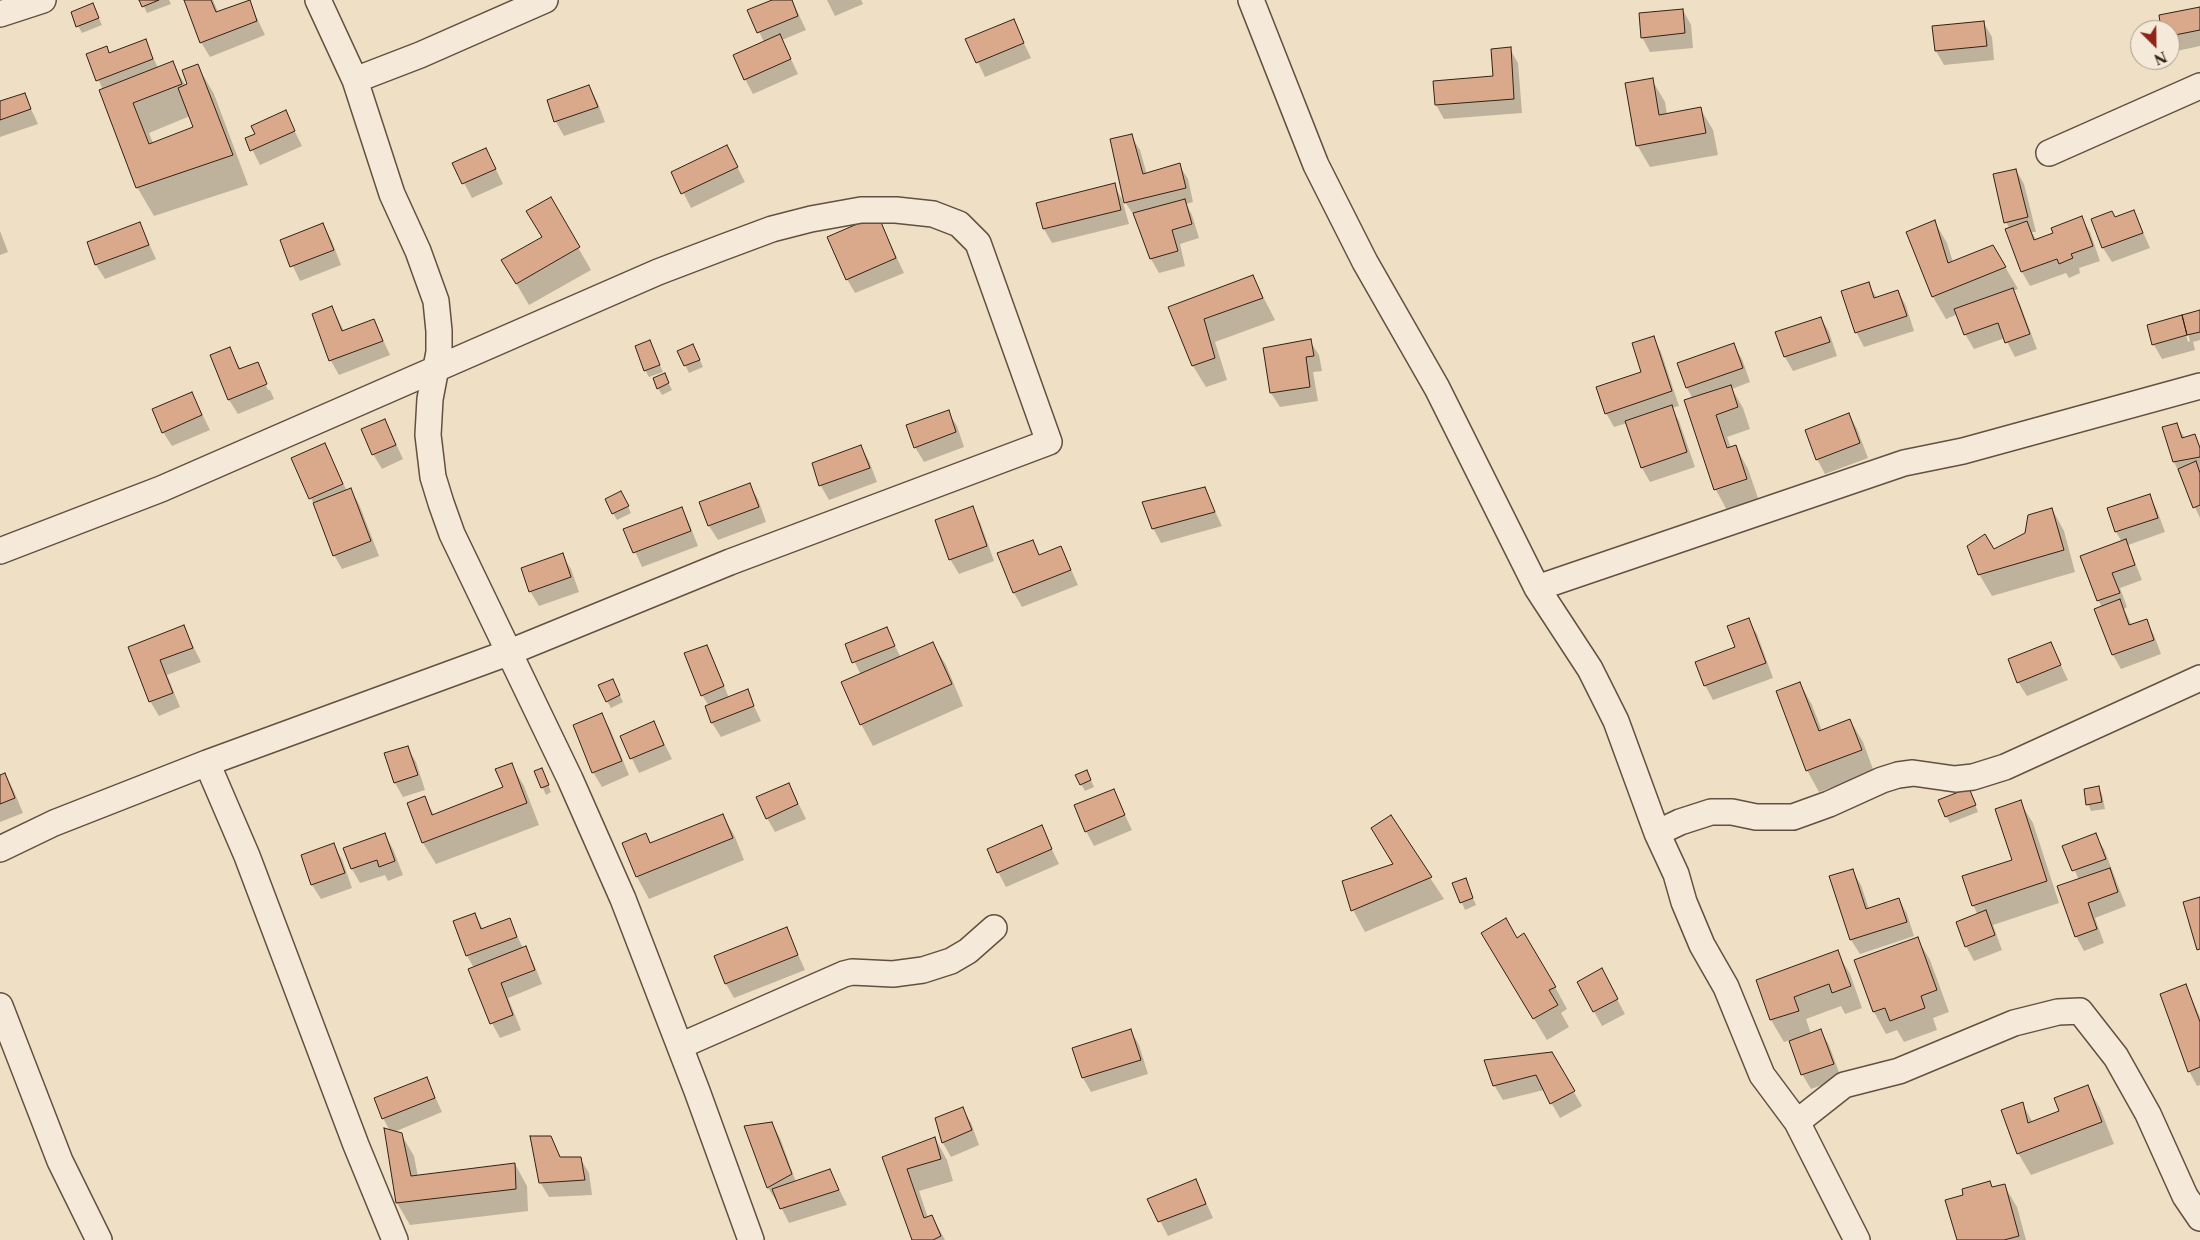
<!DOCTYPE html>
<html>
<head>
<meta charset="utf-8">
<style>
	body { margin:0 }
	#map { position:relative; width:2200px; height:1240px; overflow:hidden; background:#efdfc4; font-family:"Libre Caslon Text",serif }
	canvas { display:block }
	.north { position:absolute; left:2130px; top:20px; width:50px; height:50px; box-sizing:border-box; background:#f5ead9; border:1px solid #a79a8a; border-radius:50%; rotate:157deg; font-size:14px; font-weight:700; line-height:20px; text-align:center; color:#332114 }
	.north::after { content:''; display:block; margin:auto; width:18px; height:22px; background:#8f2418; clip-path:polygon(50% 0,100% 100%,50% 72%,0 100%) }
</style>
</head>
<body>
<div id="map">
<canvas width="2200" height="1240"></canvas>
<div class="north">N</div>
</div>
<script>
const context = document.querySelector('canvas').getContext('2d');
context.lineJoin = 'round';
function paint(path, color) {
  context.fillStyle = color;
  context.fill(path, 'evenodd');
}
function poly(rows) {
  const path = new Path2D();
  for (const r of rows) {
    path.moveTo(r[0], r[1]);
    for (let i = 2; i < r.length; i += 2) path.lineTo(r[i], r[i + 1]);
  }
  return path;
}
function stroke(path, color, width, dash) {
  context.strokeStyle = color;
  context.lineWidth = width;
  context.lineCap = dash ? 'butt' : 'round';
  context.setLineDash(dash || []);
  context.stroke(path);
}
paint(poly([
	[141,0,169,0,171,4,147,13],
	[185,0,213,0,218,12,249,1,265,35,210,57,201,42],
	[775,0,792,0,806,30,782,40,798,74,753,94,745,79,764,42,749,11],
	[827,0,861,0,863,4,835,16],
	[93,5,102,25,82,33,78,26],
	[2200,9,2200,46,2172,52,2170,47,2170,30,2163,30],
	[1683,10,1691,25,1693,48,1650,52,1642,37],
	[1013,20,1031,58,985,77,967,39],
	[1983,22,1992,37,1994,60,1944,65,1936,51],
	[145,40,158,68,172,63,186,86,197,65,214,94,248,185,154,216,137,187,103,90,87,54,106,47,110,54],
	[190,116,195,127,153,143,149,133],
	[1510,49,1518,63,1522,113,1444,119,1436,105,1494,78],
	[1652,80,1665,102,1667,115,1700,108,1713,130,1718,155,1650,167,1637,145],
	[589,86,597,101,605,122,564,136,556,122,548,101],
	[24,94,38,124,0,137,0,103],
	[285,112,302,146,260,165,247,139,256,135],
	[1131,136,1140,150,1147,175,1179,165,1188,179,1193,202,1186,204,1192,215,1199,238,1180,244,1185,266,1159,273,1151,259,1135,217,1125,202],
	[727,147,745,182,691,208,673,172],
	[486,149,503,184,472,198,454,164],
	[2016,170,2024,184,2036,232,2032,232,2036,240,2054,234,2081,218,2090,232,2100,261,2079,268,2080,273,2069,278,2066,273,2030,286,2022,272,2007,230,2010,229,2006,222],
	[1114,185,1122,199,1129,224,1052,243,1044,229],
	[550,199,591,270,529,305,503,261,543,238],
	[2134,211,2150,248,2112,262,2103,248,2093,220,2115,218],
	[878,217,904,273,855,293,847,279],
	[1934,221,1947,243,1953,262,1993,246,2018,289,2013,291,2020,304,2037,349,2015,357,2005,338,1974,349,1965,334,1958,314,1946,319,1933,297,1907,233],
	[140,224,156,259,105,279,96,265,88,243],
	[323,225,331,239,341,265,300,281,281,241],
	[0,231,8,252,0,255],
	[1253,277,1275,320,1215,342,1227,380,1206,387,1193,366,1170,307],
	[1868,284,1877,298,1898,291,1906,306,1914,331,1864,347,1856,332],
	[332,307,344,331,374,320,390,355,339,375,331,361,313,315],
	[2200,312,2200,340,2193,342,2195,350,2162,359,2154,345,2149,326],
	[2185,331,2187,331,2190,341,2188,342],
	[1821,318,1829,332,1837,356,1793,371,1785,357],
	[1653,337,1661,352,1679,406,1672,408,1679,421,1695,467,1650,482,1642,468,1627,423,1614,427,1606,413,1643,373],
	[650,341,663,372,649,377,645,370],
	[1310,341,1319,355,1322,371,1313,372,1318,401,1280,407,1271,393,1264,349],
	[1733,344,1742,359,1750,382,1732,389,1743,408,1750,429,1727,437,1731,448,1736,447,1748,469,1759,501,1728,512,1716,490,1685,401,1693,399,1687,388],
	[229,348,241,370,257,363,265,377,262,377,268,390,270,390,274,399,238,414,229,400,212,356],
	[679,352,697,353,703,367,689,373],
	[664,374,672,390,662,395,658,388],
	[192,393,210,430,172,446,163,432],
	[948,412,957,426,964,447,924,462,915,447],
	[1849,414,1857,429,1868,458,1825,474,1817,459],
	[385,420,403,459,382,469,373,454],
	[2176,424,2185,438,2194,436,2200,446,2200,518,2174,462],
	[324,444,347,491,351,490,359,504,379,556,342,569,334,555,318,513,292,458],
	[861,447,869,461,877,482,829,500,821,486,813,464],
	[749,484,758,499,766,522,718,540,709,526,701,503],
	[1204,488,1222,526,1161,543,1153,528],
	[2149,495,2157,510,2165,532,2128,545,2142,580,2120,588,2127,607,2124,609,2132,626,2146,620,2154,635,2161,654,2121,669,2113,655,2096,609,2102,607,2098,600,2122,542,2116,532,2108,509],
	[625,500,631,513,617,520,613,513],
	[681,508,689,523,698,546,642,567,625,529],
	[972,508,980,522,994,561,959,574,950,559],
	[2052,509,2064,531,2075,572,1992,596,1979,574,1993,550,2026,534],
	[1032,541,1040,556,1061,547,1078,585,1022,607,1014,593,999,554],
	[562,555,571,569,579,592,539,606,530,591],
	[1748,620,1757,634,1773,678,1713,700,1705,685,1736,648],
	[183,626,201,662,167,675,180,707,159,716,150,701,129,648],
	[886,628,901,658,933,644,946,665,963,706,873,746,861,724,861,675,846,645],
	[2050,643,2068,680,2027,696,2018,682],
	[706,646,714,661,729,698,747,691,761,721,721,737,712,723,706,707,709,706,702,695],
	[1800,683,1812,705,1822,731,1850,720,1863,742,1874,772,1819,792,1807,770],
	[616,687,623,702,611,708,607,701],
	[602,715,610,729,629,775,602,787,593,772],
	[654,723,672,759,639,773,621,736],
	[407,747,416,762,425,790,403,797,395,783],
	[511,764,524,786,539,825,436,864,423,843,408,804,425,798,434,815,504,788],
	[536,772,545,777,551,792,546,795],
	[5,774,13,789,23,813,0,822,0,776],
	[1090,778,1094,787,1085,791,1081,784],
	[789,784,806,819,775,832,767,818],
	[2098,787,2102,794,2105,809,2091,811,2088,804],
	[1113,790,1132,830,1094,846,1086,831],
	[1972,796,1978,812,1950,823,1946,816],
	[2020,802,2033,823,2059,903,1993,925,2002,950,1974,961,1966,946,1978,915,1973,905,2013,860],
	[723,815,735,837,744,860,649,899,637,877,646,835,651,844],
	[1390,817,1444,899,1365,932,1353,910,1394,865],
	[1041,827,1059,864,1006,887,998,872],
	[385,835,393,849,403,875,388,881,385,875,360,883,352,869],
	[2095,835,2104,849,2126,906,2095,918,2104,943,2084,951,2076,936,2079,880,2064,847],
	[333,845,342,859,352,888,321,899,312,885,302,856],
	[1852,870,1861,885,1869,909,1899,899,1907,914,1914,936,1860,954,1851,940,1831,877],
	[1465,880,1476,905,1465,910,1454,884],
	[475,914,483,929,509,919,523,948,525,948,533,962,542,984,508,998,521,1030,500,1038,492,1023,474,968,467,956,455,922],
	[786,928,805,970,734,998,726,984,715,957],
	[1917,938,1930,960,1949,1012,1933,1018,1937,1030,1904,1042,1897,1030,1886,1034,1874,1012,1856,961],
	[1517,939,1555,987,1567,1009,1561,1013,1569,1027,1547,1040,1495,955],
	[1837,952,1850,974,1862,1008,1845,1014,1841,1006,1806,1019,1811,1034,1821,1031,1829,1045,1841,1078,1811,1089,1802,1074,1790,1040,1784,1042,1771,1020,1757,980],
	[1578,982,1609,984,1625,1014,1602,1026],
	[2186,986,2200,1017,2200,1085,2197,1086,2189,1071],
	[1131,1031,1139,1045,1148,1074,1091,1092,1083,1078,1074,1049],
	[1551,1053,1582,1106,1560,1118,1544,1090,1503,1100,1494,1085],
	[427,1079,442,1112,394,1132,401,1134,414,1156,418,1177,515,1164,527,1186,528,1211,410,1225,397,1203,390,1131,383,1118],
	[2087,1087,2100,1108,2114,1144,2031,1175,2018,1153,2022,1103,2033,1123,2061,1112],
	[963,1109,971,1123,979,1145,951,1157,943,1143,936,1119],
	[772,1123,780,1138,796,1182,830,1171,847,1205,789,1223,778,1201,777,1202,768,1188,746,1127],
	[550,1137,561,1158,580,1158,589,1173,592,1195,549,1197,540,1182],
	[935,1138,947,1160,953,1181,919,1191,928,1218,932,1216,945,1240,913,1240,884,1158],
	[1196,1180,1213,1218,1168,1236,1149,1200],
	[1989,1182,1993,1188,2004,1185,2017,1207,2026,1240,1958,1240,1965,1196]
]), '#0003');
const building = poly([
	[139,0,159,0,142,7,139,0],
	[184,0,211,0,216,12,250,0,257,21,200,43,184,0],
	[772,0,792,0,798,16,757,33,747,10,772,0],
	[93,3,99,18,76,27,71,12,93,3],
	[2200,7,2200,30,2170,36,2170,30,2161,30,2159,15,2200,7],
	[1683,9,1685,33,1641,38,1639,13,1683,9],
	[1014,19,1024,43,976,63,965,39,1014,19],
	[1984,21,1987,46,1935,51,1932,26,1984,21],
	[780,34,791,59,744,80,733,55,780,34],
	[146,39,153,59,96,81,86,54,107,46,109,53,146,39],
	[1511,47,1514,99,1435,105,1433,81,1493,76,1491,49,1511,47],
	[173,61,182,84,133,103,149,144,193,127,178,88,187,84,182,70,198,64,233,155,136,188,99,90,173,61],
	[1653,78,1659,115,1701,107,1706,133,1636,146,1625,83,1653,78],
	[589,85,598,107,554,122,547,100,589,85],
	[25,93,31,109,0,120,0,101,25,93],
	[286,110,295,131,250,151,245,138,255,134,251,126,286,110],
	[1132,134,1143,174,1180,163,1186,188,1124,203,1110,139,1132,134],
	[727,145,738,167,681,194,671,172,727,145],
	[486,148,496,169,462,184,452,163,486,148],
	[2016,169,2028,217,2004,223,1993,174,2016,169],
	[1115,183,1121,210,1043,229,1036,203,1115,183],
	[551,197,580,247,516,284,501,260,542,237,526,211,551,197],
	[1185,199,1192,224,1172,230,1178,251,1150,259,1133,213,1185,199],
	[2134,210,2143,233,2102,248,2091,219,2112,211,2115,217,2134,210],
	[878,215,896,258,846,280,827,237,878,215],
	[2082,216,2093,246,2071,254,2073,258,2059,264,2057,259,2021,272,2005,229,2027,221,2034,240,2053,233,2051,228,2082,216],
	[1935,220,1948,263,1993,245,2006,267,1932,297,1906,232,1935,220],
	[140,222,149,245,95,265,87,242,140,222],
	[323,223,334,250,290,267,280,240,323,223],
	[1253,275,1263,298,1204,319,1215,358,1192,366,1168,307,1253,275],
	[1869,282,1874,298,1898,290,1907,316,1855,333,1841,291,1869,282],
	[2013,288,2030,334,2005,343,1998,323,1964,335,1954,309,2013,288],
	[332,306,342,331,374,319,383,341,329,361,312,314,332,306],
	[2200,310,2200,332,2187,335,2182,315,2200,310],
	[2182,315,2187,335,2152,345,2147,325,2182,315],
	[1821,317,1830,342,1784,357,1775,332,1821,317],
	[1654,336,1672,391,1605,414,1596,387,1641,372,1632,343,1654,336],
	[1311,339,1314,356,1306,357,1310,387,1270,393,1263,348,1311,339],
	[650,340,660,365,644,371,635,346,650,340],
	[1734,343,1743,368,1686,388,1677,363,1734,343],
	[693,344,700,360,684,366,677,351,693,344],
	[230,347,239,369,258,362,267,384,228,400,210,355,230,347],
	[665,373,669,383,657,389,653,378,665,373],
	[1731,385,1738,407,1716,415,1727,448,1736,445,1747,479,1714,490,1684,400,1731,385],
	[192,392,202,415,162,433,152,409,192,392],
	[1672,405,1687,452,1641,468,1625,421,1672,405],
	[949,410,956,432,914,448,906,425,949,410],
	[1849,413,1860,443,1816,460,1805,430,1849,413],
	[385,419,396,445,372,455,361,429,385,419],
	[2177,423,2182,438,2195,434,2200,448,2200,457,2173,462,2162,427,2177,423],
	[325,443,343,484,309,499,291,458,325,443],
	[861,445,870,468,819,486,812,463,861,445],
	[2196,461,2200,473,2200,505,2193,508,2178,469,2196,461],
	[750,483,759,507,708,526,699,502,750,483],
	[1205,487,1215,512,1152,529,1142,502,1205,487],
	[351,488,371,541,333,556,313,503,351,488],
	[621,491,629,506,612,514,605,499,621,491],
	[2150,494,2158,518,2115,532,2107,508,2150,494],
	[973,506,987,546,949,560,935,520,973,506],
	[682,507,691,531,633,553,623,529,682,507],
	[2052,508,2064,550,1978,575,1967,546,1985,534,1994,549,2025,533,2028,515,2052,508],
	[2126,539,2135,565,2112,573,2120,593,2097,601,2080,556,2126,539],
	[1033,540,1039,555,1061,546,1071,570,1013,593,997,553,1033,540],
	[563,553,571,577,529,592,521,568,563,553],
	[2120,599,2129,625,2147,619,2154,640,2112,655,2094,609,2120,599],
	[1749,618,1766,663,1704,686,1695,662,1735,647,1727,626,1749,618],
	[184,625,193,648,160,660,173,693,149,702,128,647,184,625],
	[887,627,895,646,852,663,845,644,887,627],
	[933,642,952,684,860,725,841,682,933,642],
	[2051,642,2061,665,2017,683,2008,659,2051,642],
	[707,645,724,686,701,696,684,653,707,645],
	[613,679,620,695,606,702,598,685,613,679],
	[1800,682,1819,731,1850,719,1862,750,1806,771,1776,691,1800,682],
	[748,689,754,706,711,723,705,706,748,689],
	[602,713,622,761,592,773,573,725,602,713],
	[654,721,664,745,630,759,620,736,654,721],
	[408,746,418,775,394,783,384,753,408,746],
	[512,763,527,803,422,843,407,803,425,796,432,815,503,787,495,769,512,763],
	[542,768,549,785,541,788,534,771,542,768],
	[1087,770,1091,780,1080,785,1075,775,1087,770],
	[5,773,15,798,0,804,0,775,5,773],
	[789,783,798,804,766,819,756,797,789,783],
	[2099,786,2102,802,2086,805,2084,789,2099,786],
	[1969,788,1976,805,1945,817,1938,800,1969,788],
	[1114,789,1125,815,1085,832,1074,805,1114,789],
	[2021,800,2047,881,1972,906,1962,876,2012,860,1995,809,2021,800],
	[723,814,733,838,636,877,622,843,646,833,650,843,723,814],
	[1391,815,1432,877,1351,911,1342,881,1393,864,1371,828,1391,815],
	[1042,825,1052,849,997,873,987,849,1042,825],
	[385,833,395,861,379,867,377,860,351,869,343,848,385,833],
	[2096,833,2106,859,2072,871,2062,846,2096,833],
	[334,843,345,873,311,885,301,855,334,843],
	[2110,868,2118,892,2088,903,2097,929,2075,937,2057,886,2110,868],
	[1853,869,1866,909,1899,898,1907,922,1850,940,1829,876,1853,869],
	[1466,878,1473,898,1460,903,1452,883,1466,878],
	[2200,897,2200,949,2197,950,2183,902,2200,897],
	[1986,910,1995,935,1965,947,1956,922,1986,910],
	[475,913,481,929,510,918,517,937,466,956,453,921,475,913],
	[1506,918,1517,938,1524,933,1556,987,1549,990,1558,1005,1533,1019,1481,933,1506,918],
	[787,927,798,955,725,984,714,956,787,927],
	[1918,937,1937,990,1921,996,1925,1008,1890,1021,1885,1008,1873,1012,1854,960,1918,937],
	[526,946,535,970,501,983,513,1015,490,1024,468,969,526,946],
	[1838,950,1851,986,1832,993,1829,984,1794,997,1799,1011,1770,1020,1756,980,1838,950],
	[1602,968,1618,999,1593,1012,1577,982,1602,968],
	[2186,984,2200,1022,2200,1067,2188,1072,2160,994,2186,984],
	[1131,1029,1141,1060,1082,1078,1072,1048,1131,1029],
	[1821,1029,1834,1064,1801,1075,1789,1041,1821,1029],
	[1552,1052,1575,1091,1550,1104,1536,1075,1493,1086,1484,1060,1552,1052],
	[427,1077,435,1098,382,1119,374,1098,427,1077],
	[2088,1085,2102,1122,2017,1154,2001,1110,2023,1102,2028,1123,2059,1111,2054,1098,2088,1085],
	[963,1107,972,1130,942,1143,935,1118,963,1107],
	[772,1122,792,1174,767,1188,744,1126,772,1122],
	[384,1128,402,1133,411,1176,515,1163,516,1189,396,1203,384,1128],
	[530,1136,551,1136,560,1157,581,1157,585,1180,539,1183,530,1136],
	[935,1137,941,1159,907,1169,924,1218,932,1215,941,1236,933,1240,912,1240,882,1157,935,1137],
	[830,1169,839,1190,780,1209,772,1189,830,1169],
	[1196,1179,1206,1204,1158,1222,1147,1199,1196,1179],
	[1990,1181,1992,1187,2005,1184,2019,1236,2004,1240,1957,1240,1945,1200,1963,1195,1962,1189,1990,1181]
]);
paint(building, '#daa98c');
stroke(building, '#332114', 1);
const minor = poly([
	[318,0,355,80,392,194,418,251,436,301,439,331,439,352,430,399,428,435,433,477,441,503,452,534,570,779,623,899,697,1091,751,1240],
	[1251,0,1316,165,1365,262,1437,388,1537,588,1590,669,1616,721,1657,833,1676,874,1684,902,1702,945,1726,987,1762,1075,1797,1122,1857,1240],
	[0,14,43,0],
	[355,80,420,55,545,0],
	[2049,153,2200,86],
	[0,551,161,489,658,272,721,248,772,229,811,219,861,210,896,210,933,214,959,224,978,243,1049,442,730,562,510,652,207,763,54,823,0,849],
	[1537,588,1904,463,1963,451,2200,386],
	[207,763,247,856,356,1145,395,1240],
	[1657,833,1680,822,1711,812,1732,812,1756,817,1793,817,1829,804,1882,780,1898,775,1913,773,1955,779,1973,777,2005,767,2200,678],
	[0,1006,60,1161,99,1240],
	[680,1046,844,974,852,972,893,974,923,970,951,961,968,951,994,928],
	[1797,1122,1844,1085,1899,1071,2014,1023,2058,1012,2080,1011,2116,1057,2148,1114,2185,1196,2200,1218]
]);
stroke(minor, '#625040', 28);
stroke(minor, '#f5ead9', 25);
</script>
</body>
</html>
